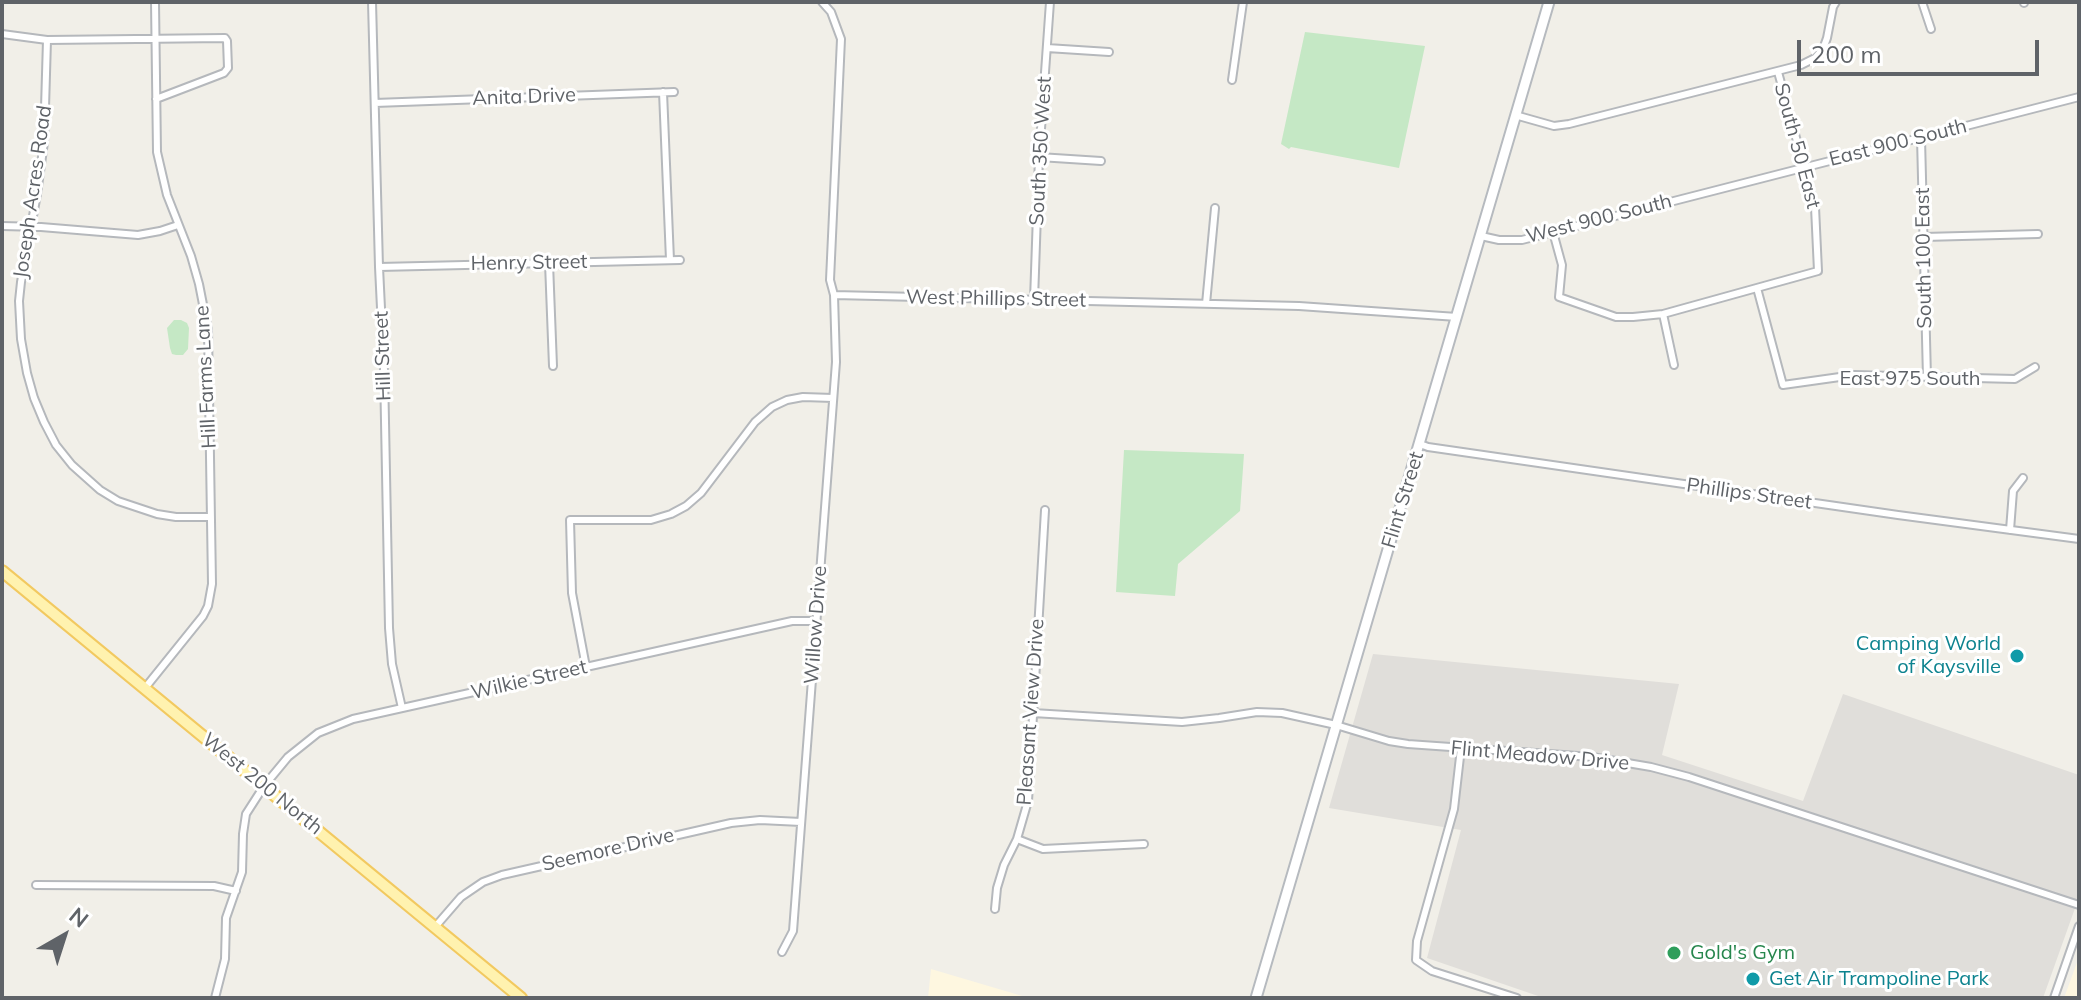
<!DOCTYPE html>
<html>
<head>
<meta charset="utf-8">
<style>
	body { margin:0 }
	#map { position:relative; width:2081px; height:1000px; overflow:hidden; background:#f1efe8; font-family:Mulish,sans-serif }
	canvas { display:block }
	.frame { position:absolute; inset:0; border:4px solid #5f6368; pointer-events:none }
	.north { position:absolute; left:24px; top:896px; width:80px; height:80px; -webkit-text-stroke:6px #fff; paint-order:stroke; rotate:39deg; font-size:22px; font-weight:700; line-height:32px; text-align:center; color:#5f6368 }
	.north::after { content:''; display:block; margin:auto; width:28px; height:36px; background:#5f6368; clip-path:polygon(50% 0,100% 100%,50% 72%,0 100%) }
	.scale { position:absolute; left:1797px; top:40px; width:242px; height:36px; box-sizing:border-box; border:4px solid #5f6368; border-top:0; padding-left:10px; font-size:24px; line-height:28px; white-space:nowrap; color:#5f6368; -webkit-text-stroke:6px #fff; paint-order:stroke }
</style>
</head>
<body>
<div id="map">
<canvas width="2081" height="1000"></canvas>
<div class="frame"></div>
<div class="north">N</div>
<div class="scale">200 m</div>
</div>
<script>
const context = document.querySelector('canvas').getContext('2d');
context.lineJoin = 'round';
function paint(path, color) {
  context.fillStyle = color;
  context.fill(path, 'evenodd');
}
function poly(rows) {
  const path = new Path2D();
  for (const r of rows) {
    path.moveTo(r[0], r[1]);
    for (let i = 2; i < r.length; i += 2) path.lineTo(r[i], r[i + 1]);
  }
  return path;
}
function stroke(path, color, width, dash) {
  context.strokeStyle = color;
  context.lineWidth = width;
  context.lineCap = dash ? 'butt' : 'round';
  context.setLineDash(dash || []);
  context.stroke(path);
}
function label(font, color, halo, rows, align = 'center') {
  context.font = font + ' Mulish,sans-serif';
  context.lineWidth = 6;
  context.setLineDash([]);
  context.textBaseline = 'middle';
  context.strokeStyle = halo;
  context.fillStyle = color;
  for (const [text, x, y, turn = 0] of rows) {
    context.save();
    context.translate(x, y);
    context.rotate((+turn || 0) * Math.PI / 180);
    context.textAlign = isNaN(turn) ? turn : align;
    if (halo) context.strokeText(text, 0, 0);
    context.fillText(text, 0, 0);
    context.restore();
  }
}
paint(poly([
	[2079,957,2079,998,2064,998],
	[931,969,1029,998,928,998]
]), '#fef7e0');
paint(poly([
	[1373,654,1679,684,1662,755,1803,801,1843,694,2079,775,2079,897,2043,998,1544,998,1427,958,1461,830,1329,808]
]), '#e0deda');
paint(poly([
	[1305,32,1425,46,1399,168,1291,147,1289,149,1281,144],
	[174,320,181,320,187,323,189,328,188,349,183,355,176,355,172,354,170,348,167,328],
	[1124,450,1244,454,1240,511,1178,564,1175,596,1116,592]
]), '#c5e8c5');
const street = poly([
	[372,2,379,267,384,370,389,628,392,664,402,708],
	[1922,2,1931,29],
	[2024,2,2024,3],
	[2,34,47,40,225,38,227,41,228,68,224,73,156,99],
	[47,40,44,142,37,194,21,282,19,301,21,339,27,373,34,398,44,422,56,445,72,465,100,490,118,501,157,514,176,517,211,517],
	[1047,48,1109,52],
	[1232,80,1243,2],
	[663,92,670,260],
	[375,103,674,92],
	[1515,115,1554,126,1569,124,1801,65,1815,58,1823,49,1827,38,1833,7,1836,2],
	[1921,138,1927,378],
	[1039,157,1101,161],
	[2,226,41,227,138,235,160,231,178,225],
	[1553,232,1562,265,1559,297,1616,317,1633,317,1663,314,1818,271,1815,207,1778,72],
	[1481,236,1499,240,1522,240,2079,97],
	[1924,237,2038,234],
	[549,263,553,366],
	[379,267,680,260],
	[1757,288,1783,385,1854,375,2015,379,2035,367],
	[834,295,1299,306,1457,317],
	[1034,300,1039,157,1050,2],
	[1206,304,1215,208],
	[1663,314,1674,365],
	[1420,444,1428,447,1898,515,2079,539],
	[2010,530,2013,491,2023,478],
	[586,667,572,593,570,520,651,520,671,514,686,506,701,493,755,422,772,407,787,400,803,397,833,398],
	[145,688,203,616,208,606,212,584,208,330,199,284,191,256,167,195,157,152,155,2],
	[1033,713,1182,722,1219,718,1257,712,1282,713,1336,725,1389,741,1408,744,1592,757,1651,767,1689,777,2079,905],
	[1461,748,1454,809,1417,941,1416,960,1432,971,1517,998],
	[1017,839,1043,849,1144,844],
	[36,885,214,886,236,891],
	[995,909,997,888,1004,865,1017,839,1028,801,1045,510],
	[435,927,461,897,483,882,502,875,731,823,760,820,801,822],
	[782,952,793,931,836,362,834,295,830,280,841,39,831,12,822,2],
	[215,998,225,959,226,918,242,872,243,834,246,814,264,786,288,757,318,733,353,719,792,621,816,621],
	[2054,998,2079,926]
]);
const secondary = poly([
	[1256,998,1549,2]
]);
const primary = poly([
	[2,571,521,998]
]);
stroke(street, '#b5b8bc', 10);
stroke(secondary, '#b6babf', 13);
stroke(primary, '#f2c960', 14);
stroke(street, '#fff', 6);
stroke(secondary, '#fff', 9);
stroke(primary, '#fff2af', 10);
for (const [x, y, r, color] of [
	[2017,656,8,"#0f9aa8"],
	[1674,953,8,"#2e9e5b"],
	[1753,979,8,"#0f9aa8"]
]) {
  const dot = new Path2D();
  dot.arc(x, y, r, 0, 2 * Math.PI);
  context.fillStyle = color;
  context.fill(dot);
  stroke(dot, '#fff', 3);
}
label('20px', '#5f6368', '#fff', [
	["Anita Drive",524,97,-2],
	["East 900 South",1898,143,-14],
	["South 50 East",1797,146,75],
	["South 350 West",1041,151,-87],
	["Joseph Acres Road",33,192,-82],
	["West 900 South",1599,219,-14],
	["South 100 East",1924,258,-91],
	["Henry Street",529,263,-1],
	["West Phillips Street",996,299,1],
	["Hill Street",383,356,-92],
	["Hill Farms Lane",206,377,-93],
	["East 975 South",1910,379],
	["Phillips Street",1749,494,8],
	["Flint Street",1403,500,-73],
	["Willow Drive",816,625,-86],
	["Wilkie Street",529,680,-13],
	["Pleasant View Drive",1031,712,-86],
	["Flint Meadow Drive",1540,756,5],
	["West 200 North",262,784,39],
	["Seemore Drive",608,850,-13]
]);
label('20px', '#0d838f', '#fff', [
	["Camping World",2001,644],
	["of Kaysville",2001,667],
	["Get Air Trampoline Park",1769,979,"left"]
], 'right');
label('20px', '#27864d', '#fff', [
	["Gold's Gym",1690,953]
], 'left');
</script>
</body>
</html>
